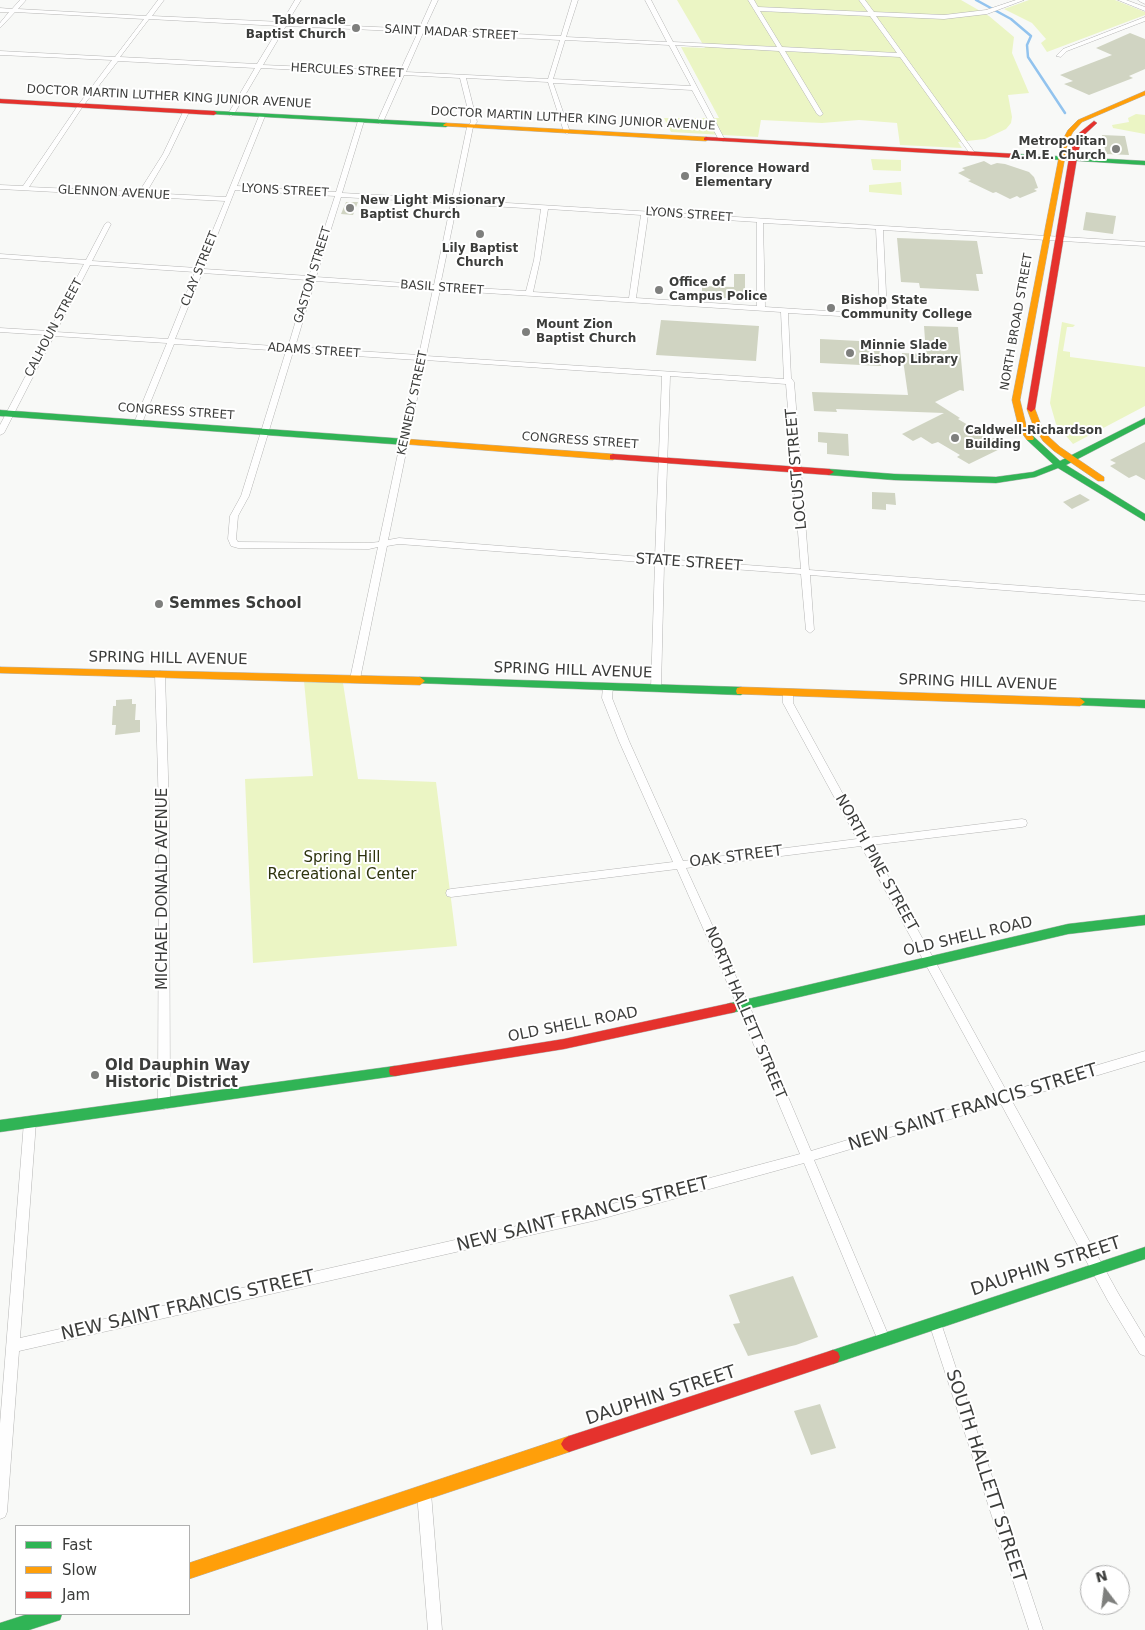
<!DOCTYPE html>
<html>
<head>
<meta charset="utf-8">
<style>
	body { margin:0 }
	#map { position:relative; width:1145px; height:1630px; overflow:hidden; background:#f8f9f7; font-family:"DejaVu Sans",sans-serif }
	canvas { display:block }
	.legend { position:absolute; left:15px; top:1525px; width:175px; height:90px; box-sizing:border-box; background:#fff; border:1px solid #b1b1b1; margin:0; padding:6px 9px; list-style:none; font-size:15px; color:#3c3d3b }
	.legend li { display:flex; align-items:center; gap:10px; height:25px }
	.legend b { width:25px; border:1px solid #b1b1b1 }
	.north { position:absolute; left:1080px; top:1565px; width:50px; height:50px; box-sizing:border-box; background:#fff; border:1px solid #b1b1b1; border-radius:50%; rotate:345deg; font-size:14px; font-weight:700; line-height:20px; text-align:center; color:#3c3d3b }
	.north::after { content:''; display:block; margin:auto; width:18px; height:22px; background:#7e7f7d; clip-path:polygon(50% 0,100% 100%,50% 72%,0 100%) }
</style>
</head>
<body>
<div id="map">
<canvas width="1145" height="1630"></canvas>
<ul class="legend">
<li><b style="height:6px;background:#30b455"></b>Fast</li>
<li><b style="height:6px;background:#ff9f0a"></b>Slow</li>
<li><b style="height:6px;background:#e5322d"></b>Jam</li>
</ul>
<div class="north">N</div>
</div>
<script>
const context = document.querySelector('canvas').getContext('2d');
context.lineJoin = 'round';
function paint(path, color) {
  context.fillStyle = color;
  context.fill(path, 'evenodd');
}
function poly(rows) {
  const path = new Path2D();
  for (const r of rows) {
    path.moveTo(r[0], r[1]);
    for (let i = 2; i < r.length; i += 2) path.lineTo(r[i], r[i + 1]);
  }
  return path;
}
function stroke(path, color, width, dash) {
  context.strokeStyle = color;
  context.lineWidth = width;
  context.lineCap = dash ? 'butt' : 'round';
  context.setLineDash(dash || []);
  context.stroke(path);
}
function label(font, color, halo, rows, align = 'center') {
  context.font = font + ' "DejaVu Sans",sans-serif';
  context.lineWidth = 4;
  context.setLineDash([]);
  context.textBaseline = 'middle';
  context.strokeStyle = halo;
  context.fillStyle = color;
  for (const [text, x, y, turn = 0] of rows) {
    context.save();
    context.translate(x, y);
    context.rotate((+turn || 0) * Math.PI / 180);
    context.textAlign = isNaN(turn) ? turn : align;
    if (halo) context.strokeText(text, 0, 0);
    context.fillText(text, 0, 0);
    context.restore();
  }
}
paint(poly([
	[677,0,961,0,989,16,1014,37,1012,53,1029,93,1008,95,1012,117,1011,123,1006,129,985,139,958,142,962,148,900,145,897,123,859,120,822,123,761,120,758,137,671,132,664,118,719,118,681,47,705,48],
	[1029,0,1115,0,1145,12,1145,15,1047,52,1041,43,1046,39,1032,23,1004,9],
	[1136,114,1145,115,1145,134,1113,128,1112,125,1129,122,1128,118],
	[871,159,901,160,901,171,873,170],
	[901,182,902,195,869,192,869,185],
	[1062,322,1075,325,1073,327,1067,327,1063,351,1070,352,1070,357,1145,367,1145,406,1073,444,1056,424,1050,403],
	[304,681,343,683,358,779,436,782,457,946,253,963,245,779,313,776]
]), '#ebf5c4');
stroke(poly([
	[976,0,1011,19,1031,36,1027,45,1028,57,1065,113]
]), '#92c3ee', 2.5);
paint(poly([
	[1130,33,1145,39,1145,69,1129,76,1133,78,1089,95,1064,84,1073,81,1060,75,1112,55,1096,48],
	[1102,135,1125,136,1129,155,1106,154],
	[984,161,991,165,997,163,1005,164,1029,172,1034,177,1038,188,1034,189,1037,191,1020,198,1017,196,1010,199,996,192,993,193,968,181,971,180,958,173,965,170,962,168],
	[346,202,358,202,353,215,341,214],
	[1086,212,1116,216,1113,234,1083,230],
	[897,238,977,241,983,274,976,274,979,291,920,288,919,283,901,282],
	[734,274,745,274,745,299,702,297,702,286,734,287],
	[661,320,759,326,756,361,656,355],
	[924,326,958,327,964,391,960,390,935,402,960,418,958,419,991,439,994,438,1006,446,969,464,957,457,960,455,938,442,932,444,921,437,913,441,902,434,944,413,836,409,837,412,814,411,812,392,908,395,902,353,926,354],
	[820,339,879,342,881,366,820,363],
	[818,432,848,434,849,456,827,454,827,443,818,442],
	[1145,442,1145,480,1136,475,1129,478,1110,466,1116,463,1110,460],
	[872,492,895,493,896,505,886,504,886,510,872,509],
	[1080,494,1090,500,1072,509,1063,502],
	[132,699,132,704,136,704,135,720,140,720,140,732,115,735,116,725,112,725,113,706,116,706,116,700],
	[793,1276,818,1337,796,1345,748,1356,733,1324,740,1323,729,1295],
	[820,1404,836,1448,811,1455,794,1411]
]), '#d0d4c2');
const street = poly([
	[20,0,26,0,18,9,146,16,158,0,164,0,152,16,282,22,295,0,301,0,287,23,419,29,432,0,438,0,424,30,561,36,572,0,578,0,566,37,667,42,645,0,651,0,673,42,777,47,748,0,754,0,758,7,868,12,859,0,865,0,874,12,944,15,986,10,1016,0,1024,0,987,14,944,19,876,16,975,153,975,155,971,155,900,57,785,51,823,114,820,116,817,114,779,51,675,45,725,140,724,141,719,140,692,90,553,83,570,132,567,134,564,132,548,82,466,78,477,122,473,127,458,200,1145,242,1145,246,883,230,887,314,874,318,788,313,791,378,794,382,809,570,1145,595,1145,601,810,575,814,630,810,633,806,630,801,574,664,564,661,688,656,691,651,688,655,563,399,544,387,546,360,679,358,681,352,681,350,679,378,547,369,549,238,548,231,546,228,539,230,516,241,496,286,351,174,344,142,423,138,425,134,423,167,343,54,336,4,433,0,435,0,425,47,335,0,332,0,328,49,331,84,264,0,258,0,254,86,260,105,224,108,222,111,224,92,261,197,268,225,201,0,189,0,185,23,186,79,104,112,60,0,55,0,51,115,57,144,19,15,12,0,28,0,23,9,12,0,12,0,8,12,9,20,0],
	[760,11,870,16,897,53,782,47,760,11],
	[149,19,280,26,257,64,120,57,149,19],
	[286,26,418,32,400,71,263,65,286,26],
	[423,33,560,40,548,79,406,72,423,33],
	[565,40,669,45,691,86,553,79,565,40],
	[118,61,255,68,228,114,231,116,234,114,261,68,398,75,377,122,380,124,383,122,404,75,460,78,471,122,467,127,452,199,342,193,364,121,361,119,358,121,336,192,237,186,265,116,262,114,259,116,226,197,146,193,169,154,189,112,186,110,183,112,163,154,139,192,29,187,83,106,118,61],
	[235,190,335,196,309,276,204,269,235,190],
	[341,197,451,203,434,285,316,277,341,197],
	[457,204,541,209,534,260,526,291,440,286,457,204],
	[548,209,641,215,629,298,533,292,540,260,548,209],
	[648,215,757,222,757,306,636,298,648,215],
	[763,223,876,229,880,311,873,314,765,307,763,223],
	[90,265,195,272,168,339,56,332,90,265],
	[202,273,308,280,288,347,175,339,202,273],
	[315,281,433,289,419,355,295,347,315,281],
	[440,290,781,312,784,379,426,356,440,290],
	[293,352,418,360,379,542,369,543,238,542,236,539,238,516,249,496,293,352],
	[425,360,662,376,655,558,399,538,388,540,425,360],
	[670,376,786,384,801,569,664,559,670,376],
	[1118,0,1126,0,1145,7,1145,11,1118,0],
	[1138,0,1145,0,1145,4,1139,1,1138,0],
	[1145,17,1145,21,1067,51,1061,57,1056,56,1063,49,1145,17],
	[160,671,165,674,169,810,170,1104,168,1108,164,1109,160,1108,158,1104,159,810,155,674,160,671],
	[608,684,613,687,612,698,629,741,683,861,857,839,783,703,783,692,788,689,793,692,793,703,867,838,1022,819,1026,820,1027,823,1026,826,1022,827,871,845,1007,1092,1145,1051,1145,1061,1012,1101,1118,1293,1145,1338,1145,1356,1140,1354,1108,1301,1001,1104,814,1160,890,1339,889,1343,884,1345,879,1343,804,1163,597,1220,19,1351,7,1512,5,1517,0,1519,0,1424,24,1122,26,1118,30,1117,34,1118,36,1122,20,1338,597,1208,800,1154,737,1005,677,869,451,897,447,896,446,893,447,890,451,889,673,862,619,741,602,698,603,687,608,684],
	[861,846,997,1095,811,1151,749,1005,686,868,861,846],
	[935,1317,940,1319,941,1323,1043,1630,1029,1630,929,1323,930,1319,935,1317],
	[424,1486,429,1488,431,1493,442,1630,428,1630,417,1493,419,1488,424,1486]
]);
const fast = poly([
	[214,111,446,123,449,125,446,127,212,114,211,113,214,111],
	[1017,154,1145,161,1145,165,1015,157,1013,156,1017,154],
	[0,410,406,439,410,442,406,445,0,416,0,410],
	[1145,418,1145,424,1066,465,1145,514,1145,521,1058,468,1035,477,996,483,894,480,829,475,824,472,829,469,894,474,996,477,1033,472,1053,464,1027,440,1027,436,1033,436,1060,461,1145,418],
	[420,677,741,687,746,691,741,695,416,683,415,681,416,679,420,677],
	[1080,698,1145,700,1145,708,1076,705,1075,702,1080,698],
	[1145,915,1145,925,1068,934,731,1013,727,1012,725,1008,727,1004,731,1003,1068,924,1145,915],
	[395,1066,400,1067,401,1071,400,1075,395,1076,0,1132,0,1120,395,1066],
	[1145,1247,1145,1259,833,1364,828,1362,826,1357,828,1352,833,1350,1145,1247],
	[28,1614,62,1614,60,1620,29,1630,0,1630,0,1623,28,1614]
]);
const slow = poly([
	[1145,91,1145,95,1082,122,1073,132,1068,141,1020,400,1027,429,1034,438,1033,440,1027,440,1019,429,1012,400,1062,141,1068,130,1078,120,1145,91],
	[446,123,706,137,709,139,706,141,444,126,443,125,446,123],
	[1031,406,1035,409,1041,425,1049,437,1060,447,1104,477,1104,481,1098,481,1054,451,1043,441,1033,425,1027,409,1031,406],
	[406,439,613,454,617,457,613,460,403,444,402,442,406,439],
	[0,667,420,677,425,681,420,685,0,673,0,667],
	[741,687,1080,698,1085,702,1080,706,737,694,736,691,737,688,741,687],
	[569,1436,574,1439,577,1444,574,1449,569,1452,189,1579,189,1563,569,1436]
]);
const jam = poly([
	[0,99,214,111,217,113,214,115,0,103,0,99],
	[1094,121,1097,123,1083,136,1078,152,1035,409,1031,412,1027,409,1070,152,1078,134,1094,121],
	[706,137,1017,154,1021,156,1017,158,704,140,704,138,706,137],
	[613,454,829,469,834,472,829,475,610,459,610,455,613,454],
	[731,1003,735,1004,737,1008,735,1012,731,1013,564,1049,395,1076,390,1075,389,1071,390,1067,395,1066,564,1039,731,1003],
	[833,1350,838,1352,840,1357,838,1362,833,1364,569,1452,564,1449,561,1444,564,1439,569,1436,833,1350]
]);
stroke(street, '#b5b5b4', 1);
stroke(fast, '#b5b5b4', 1);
stroke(slow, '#b5b5b4', 1);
stroke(jam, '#b5b5b4', 1);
paint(street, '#fefefe');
paint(fast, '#30b455');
paint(slow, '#ff9f0a');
paint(jam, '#e5322d');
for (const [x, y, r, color] of [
	[356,28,5,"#7e7f7d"],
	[1116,149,5,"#7e7f7d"],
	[685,176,5,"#7e7f7d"],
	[350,208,5,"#7e7f7d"],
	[480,234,5,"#7e7f7d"],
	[659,290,5,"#7e7f7d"],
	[831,308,5,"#7e7f7d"],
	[526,332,5,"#7e7f7d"],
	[850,353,5,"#7e7f7d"],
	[955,438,5,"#7e7f7d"],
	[159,604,5,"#7e7f7d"],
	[95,1075,5,"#7e7f7d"]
]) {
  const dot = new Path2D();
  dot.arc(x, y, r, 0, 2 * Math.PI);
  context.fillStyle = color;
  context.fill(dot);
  stroke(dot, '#fff', 2);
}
label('bold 12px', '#3c3d3b', '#fff', [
	["Tabernacle",346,21,"right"],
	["Baptist Church",346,35,"right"],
	["Metropolitan",1106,142,"right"],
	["A.M.E. Church",1106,156,"right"],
	["Florence Howard",695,169],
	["Elementary",695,183],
	["New Light Missionary",360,201],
	["Baptist Church",360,215],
	["Lily Baptist",480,249,"center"],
	["Church",480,263,"center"],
	["Office of",669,283],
	["Campus Police",669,297],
	["Bishop State",841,301],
	["Community College",841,315],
	["Mount Zion",536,325],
	["Baptist Church",536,339],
	["Minnie Slade",860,346],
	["Bishop Library",860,360],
	["Caldwell-Richardson",965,431],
	["Building",965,445]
], 'left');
label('12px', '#3c3d3b', '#fff', [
	["SAINT MADAR STREET",451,33,3],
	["HERCULES STREET",347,71,3],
	["DOCTOR MARTIN LUTHER KING JUNIOR AVENUE",169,97,3],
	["DOCTOR MARTIN LUTHER KING JUNIOR AVENUE",573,119,3],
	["LYONS STREET",285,191,3],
	["GLENNON AVENUE",114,193,3],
	["LYONS STREET",689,215,4],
	["CLAY STREET",200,269,-68],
	["GASTON STREET",313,275,-73],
	["BASIL STREET",442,288,4],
	["NORTH BROAD STREET",1017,322,-80],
	["CALHOUN STREET",54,328,-62],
	["ADAMS STREET",314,351,4],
	["KENNEDY STREET",413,403,-78],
	["CONGRESS STREET",176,412,4],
	["CONGRESS STREET",580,441,4]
]);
label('15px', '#3c3d3b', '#fff', [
	["LOCUST STREET",797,469,-95],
	["STATE STREET",689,563,4],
	["SPRING HILL AVENUE",168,659,1],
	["SPRING HILL AVENUE",573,671,2],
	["SPRING HILL AVENUE",978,683,2],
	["OAK STREET",736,857,-7],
	["NORTH PINE STREET",876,863,61],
	["MICHAEL DONALD AVENUE",163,889,-90],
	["OLD SHELL ROAD",968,937,-13],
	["NORTH HALLETT STREET",745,1013,67],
	["OLD SHELL ROAD",573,1025,-11]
]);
label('bold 15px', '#3c3d3b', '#fff', [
	["Semmes School",169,604],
	["Old Dauphin Way",105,1066],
	["Historic District",105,1083]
], 'left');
label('15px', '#2e340e', '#fff', [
	["Spring Hill",342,858],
	["Recreational Center",342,875]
]);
label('18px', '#3c3d3b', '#fff', [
	["NEW SAINT FRANCIS STREET",973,1108,-17],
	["NEW SAINT FRANCIS STREET",583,1215,-14],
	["DAUPHIN STREET",1046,1267,-18],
	["NEW SAINT FRANCIS STREET",188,1306,-13],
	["DAUPHIN STREET",661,1396,-18],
	["SOUTH HALLETT STREET",985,1476,72]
]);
</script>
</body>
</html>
